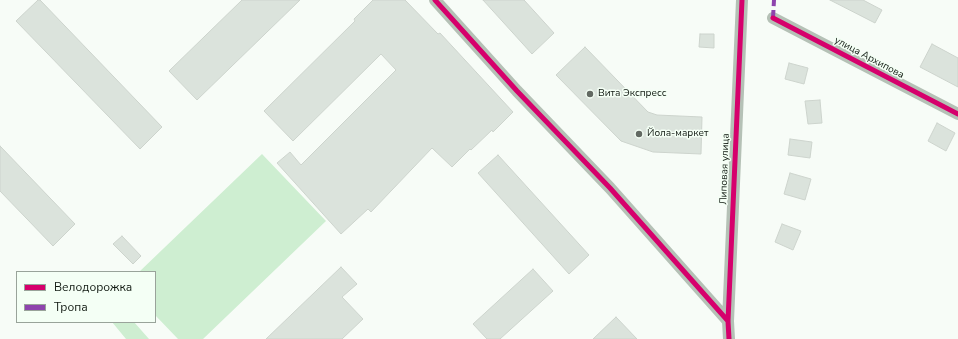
<!DOCTYPE html>
<html>
<head>
<meta charset="utf-8">
<style>
	body { margin:0 }
	#map { position:relative; width:958px; height:339px; overflow:hidden; background:#f7fcf7; font-family:"Nunito Sans",sans-serif }
	canvas { display:block }
	.legend { position:absolute; left:16px; top:271px; width:140px; height:52px; box-sizing:border-box; background:#f4fff5; border:1px solid #99a39a; margin:0; padding:5px 7px; list-style:none; font-size:12px; color:#111a12 }
	.legend li { display:flex; align-items:center; gap:8px; height:20px }
	.legend b { width:20px; border:1px solid #99a39a }
</style>
</head>
<body>
<div id="map">
<canvas width="958" height="339"></canvas>
<ul class="legend">
<li><b style="height:5px;background:#d6006c"></b>Велодорожка</li>
<li><b style="height:5px;background:#8e44ad"></b>Тропа</li>
</ul>
</div>
<script>
const context = document.querySelector('canvas').getContext('2d');
context.lineJoin = 'round';
function paint(path, color) {
  context.fillStyle = color;
  context.fill(path, 'evenodd');
}
function poly(rows) {
  const path = new Path2D();
  for (const r of rows) {
    path.moveTo(r[0], r[1]);
    for (let i = 2; i < r.length; i += 2) path.lineTo(r[i], r[i + 1]);
  }
  return path;
}
function stroke(path, color, width, dash) {
  context.strokeStyle = color;
  context.lineWidth = width;
  context.lineCap = dash ? 'butt' : 'round';
  context.setLineDash(dash || []);
  context.stroke(path);
}
function label(font, color, halo, rows, align = 'center') {
  context.font = font + ' "Nunito Sans",sans-serif';
  context.lineWidth = 3;
  context.setLineDash([]);
  context.textBaseline = 'middle';
  context.strokeStyle = halo;
  context.fillStyle = color;
  for (const [text, x, y, turn = 0] of rows) {
    context.save();
    context.translate(x, y);
    context.rotate((+turn || 0) * Math.PI / 180);
    context.textAlign = isNaN(turn) ? turn : align;
    if (halo) context.strokeText(text, 0, 0);
    context.fillText(text, 0, 0);
    context.restore();
  }
}
paint(poly([
	[262,154,326,221,203,339,178,339,155,315,155,272,139,272],
	[112,322,134,322,149,339,126,339]
]), '#ceeed1');
const building = poly([
	[38,0,40,0,162,127,140,149,16,21,38,0],
	[242,0,300,0,197,100,169,71,242,0],
	[373,0,405,0,438,34,440,33,513,112,493,132,492,130,471,150,470,149,452,167,432,148,371,212,368,209,341,234,277,163,290,152,301,165,396,70,381,54,293,141,264,111,355,21,354,19,373,0],
	[483,0,524,0,554,33,532,54,483,0],
	[830,0,863,0,882,10,875,23,830,0],
	[700,34,714,34,714,48,699,47,700,34],
	[932,44,958,58,958,87,920,67,932,44],
	[585,47,648,112,657,115,702,117,701,154,653,152,621,141,556,75,585,47],
	[789,63,808,68,804,84,785,79,789,63],
	[820,100,822,123,808,124,805,101,820,100],
	[937,123,955,133,946,151,928,141,937,123],
	[790,139,812,142,810,158,788,155,790,139],
	[0,146,75,224,53,246,0,191,0,146],
	[498,155,589,255,569,274,478,173,498,155],
	[790,173,811,179,805,200,784,194,790,173],
	[782,224,801,231,793,250,775,242,782,224],
	[122,236,141,256,133,264,113,244,122,236],
	[341,267,357,284,342,297,363,319,342,339,266,339,341,267],
	[533,269,553,291,500,339,487,339,473,324,533,269],
	[616,317,637,339,593,339,616,317]
]);
paint(building, '#dbe3dc');
stroke(building, '#cdd4cd', 1);
stroke(poly([
	[435,0,517,91,610,188,728,321],
	[773,18,958,114],
	[729,339,728,321,742,0]
]), '#b5c1b6', 12);
stroke(poly([
	[773,18,774,0]
]), '#8e44ad', 4, [8, 4]);
stroke(poly([
	[435,0,517,91,610,188,728,321],
	[773,18,958,114],
	[729,339,728,321,742,0]
]), '#d6006c', 5);
for (const [x, y, r, color] of [
	[590,94,4,"#626962"],
	[639,134,4,"#626962"]
]) {
  const dot = new Path2D();
  dot.arc(x, y, r, 0, 2 * Math.PI);
  context.fillStyle = color;
  context.fill(dot);
  stroke(dot, '#f4fff5', 1.5);
}
label('10px', '#111a12', '#f4fff5', [
	["улица Архипова",869,58,28],
	["Липовая улица",725,169,-88]
]);
label('10px', '#111a12', '#f4fff5', [
	["Вита Экспресс",598,94],
	["Йола-маркет",647,134]
], 'left');
</script>
</body>
</html>
